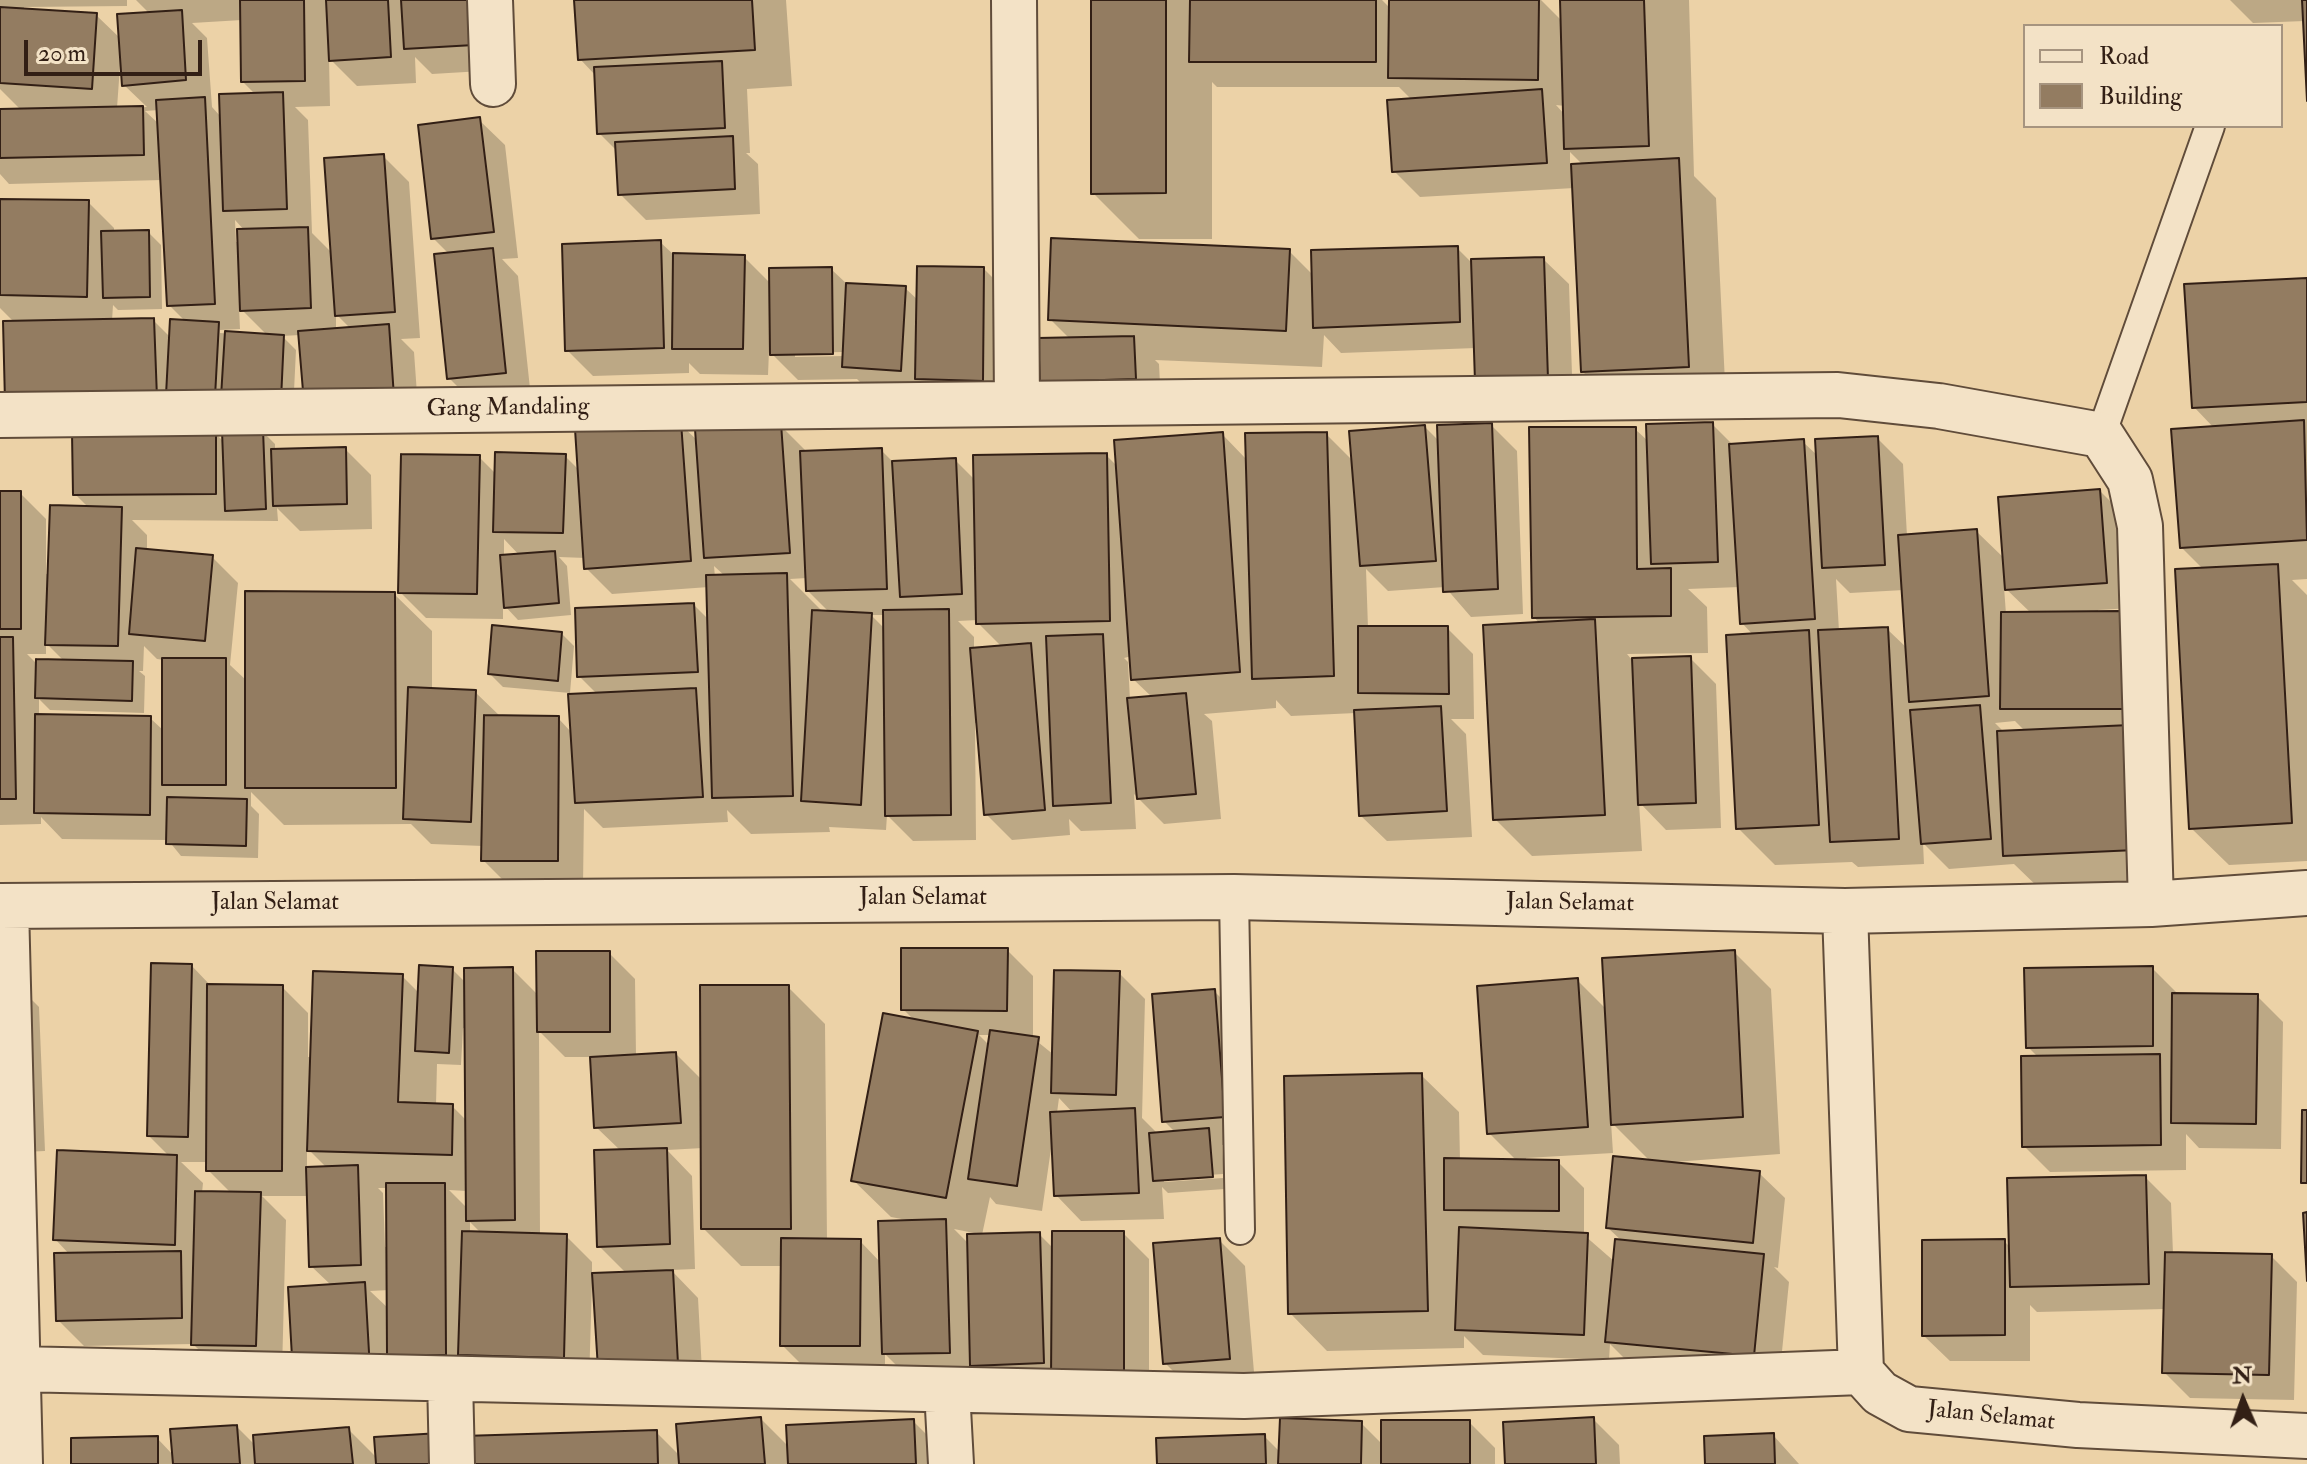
<!DOCTYPE html>
<html>
<head>
<meta charset="utf-8">
<style>
	body { margin:0 }
	#map { position:relative; width:2307px; height:1464px; overflow:hidden; background:#ecd2a7; font-family:"IM FELL Double Pica",serif }
	canvas { display:block }
	.legend { position:absolute; left:2023px; top:24px; width:260px; height:104px; box-sizing:border-box; background:#f3e2c6; border:2px solid #a6947f; margin:0; padding:10px 14px; list-style:none; font-size:24px; color:#321f15 }
	.legend li { display:flex; align-items:center; gap:16px; height:40px }
	.legend b { width:40px; border:2px solid #a6947f }
	.north { position:absolute; left:2203px; top:1360px; width:80px; height:80px; -webkit-text-stroke:6px #f3e2c6; paint-order:stroke; rotate:358deg; font-size:22px; font-weight:700; line-height:32px; text-align:center; color:#321f15 }
	.north::after { content:''; display:block; margin:auto; width:28px; height:36px; background:#321f15; clip-path:polygon(50% 0,100% 100%,50% 72%,0 100%) }
	.scale { position:absolute; left:24px; top:40px; width:178px; height:36px; box-sizing:border-box; border:4px solid #321f15; border-top:0; padding-left:10px; font-size:24px; line-height:28px; white-space:nowrap; color:#321f15; -webkit-text-stroke:6px #f3e2c6; paint-order:stroke }
</style>
</head>
<body>
<div id="map">
<canvas width="2307" height="1464"></canvas>
<ul class="legend">
<li><b style="height:10px;background:#f3e2c6"></b>Road</li>
<li><b style="height:22px;background:#937c61"></b>Building</li>
</ul>
<div class="north">N</div>
<div class="scale">20 m</div>
</div>
<script>
const context = document.querySelector('canvas').getContext('2d');
context.lineJoin = 'round';
function paint(path, color) {
  context.fillStyle = color;
  context.fill(path, 'evenodd');
}
function poly(rows) {
  const path = new Path2D();
  for (const r of rows) {
    path.moveTo(r[0], r[1]);
    for (let i = 2; i < r.length; i += 2) path.lineTo(r[i], r[i + 1]);
  }
  return path;
}
function stroke(path, color, width, dash) {
  context.strokeStyle = color;
  context.lineWidth = width;
  context.lineCap = dash ? 'butt' : 'round';
  context.setLineDash(dash || []);
  context.stroke(path);
}
function label(font, color, halo, rows, align = 'center') {
  context.font = font + ' "IM FELL Double Pica",serif';
  context.lineWidth = 6;
  context.setLineDash([]);
  context.textBaseline = 'middle';
  context.strokeStyle = halo;
  context.fillStyle = color;
  for (const [text, x, y, turn = 0] of rows) {
    context.save();
    context.translate(x, y);
    context.rotate((+turn || 0) * Math.PI / 180);
    context.textAlign = isNaN(turn) ? turn : align;
    if (halo) context.strokeText(text, 0, 0);
    context.fillText(text, 0, 0);
    context.restore();
  }
}
paint(poly([
	[0,0,127,0,127,6,24,7,24,10,96,15,121,39,150,14,136,0,495,0,499,70,432,74,415,57,416,83,357,86,329,58,330,106,295,107,308,120,312,233,333,254,383,156,409,182,420,338,401,339,414,352,419,422,300,335,282,336,296,350,293,412,181,407,15,323,0,308,0,201,88,202,114,228,114,233,148,232,161,245,162,309,118,310,113,305,112,321,153,320,171,338,186,322,169,305,162,180,9,184,0,174,0,111,21,110,0,89],
	[242,20,243,82,256,95,221,117,212,107,207,38,192,23],
	[120,66,124,85,147,107,117,108],
	[159,110,160,125,145,111],
	[235,220,245,231,240,242,236,242],
	[239,307,268,336,220,333,220,330,240,329],
	[336,314,351,329,336,330],
	[576,0,786,0,792,86,747,89,750,153,746,153,758,164,760,214,646,220,620,194,618,152,599,133,596,76,580,59],
	[1093,0,1382,0,1391,9,1391,0,1541,0,1562,21,1562,0,1689,0,1694,176,1716,198,1726,403,1620,409,1583,372,1574,188,1420,197,1394,171,1412,100,1399,87,1217,87,1212,82,1212,239,1139,239,1093,193],
	[1556,105,1565,106,1565,115],
	[1570,152,1583,165,1570,166],
	[2230,0,2307,0,2307,64,2305,21,2253,23],
	[479,120,505,145,518,258,502,259,518,276,531,398,475,404,449,378,449,254,433,238],
	[660,242,674,255,744,257,771,284,831,269,848,285,905,288,919,301,984,269,1010,295,1008,406,870,392,857,379,798,380,769,351,768,375,700,374,689,363,689,373,593,376,567,350],
	[843,352,843,356,795,357,795,353],
	[1457,248,1470,261,1543,259,1569,284,1573,405,1476,348,1341,353,1324,335,1322,367,1155,360,1159,364,1161,404,1042,382,1070,339,1050,319,1289,251,1314,276],
	[2307,280,2307,579,2292,580,2307,595,2307,861,2229,865,2191,828,2204,570,2182,548,2214,428,2194,407],
	[680,424,698,441,780,425,806,451,881,450,894,463,955,460,976,481,1106,455,1118,467,1222,434,1247,460,1326,434,1354,462,1425,427,1440,442,1491,425,1517,451,1523,614,1471,617,1445,587,1388,591,1366,569,1368,628,1447,628,1473,654,1474,719,1451,719,1466,734,1472,837,1387,841,1361,816,1356,713,1291,716,1276,700,1276,708,1204,714,1212,721,1221,819,1164,824,1134,794,1136,829,1081,831,1069,819,1070,835,1012,840,986,814,978,723,975,723,976,840,913,841,887,815,886,830,829,827,830,832,751,834,727,810,728,822,603,828,584,809,583,886,509,886,483,860,483,846,431,844,411,824,284,825,251,792,251,806,259,814,258,858,181,856,168,840,62,839,41,817,41,824,0,825,0,493,20,493,46,519,46,574,49,574,89,508,75,494,215,433,225,443,262,431,275,444,275,451,345,449,371,475,372,529,300,531,277,508,278,521,132,520,147,535,147,551,212,557,238,583,230,665,247,681,394,594,432,631,432,690,475,692,501,717,558,718,572,733,598,695,579,676,694,605,710,621,709,587,612,594,586,568,586,558,559,557,567,566,571,615,518,620,503,604,503,619,426,618,400,592,479,457,497,475,565,456,580,471],
	[504,539,520,556,504,557],
	[714,566,726,577,715,577],
	[807,578,808,591,830,613,824,613,790,579],
	[871,615,885,615,885,629],
	[978,620,978,623,1002,647,974,649,974,637,958,621],
	[46,643,65,662,38,665,27,654,46,654],
	[144,646,157,659,164,660,164,731,150,718,39,716,39,699,50,710,144,713,145,676,139,671,143,671],
	[1132,656,1133,679,1153,698,1130,700,1128,662,1124,658],
	[1712,424,1734,446,1803,442,1818,456,1877,438,1903,464,1907,536,1976,531,2005,559,2100,491,2126,517,2132,608,2098,610,2098,614,2122,613,2172,887,2043,892,2014,864,1949,869,1923,843,1924,864,1858,867,1852,862,1775,865,1738,828,1754,636,1742,623,1740,587,1688,589,1707,607,1708,653,1627,654,1632,660,1690,658,1716,684,1721,828,1666,830,1639,802,1642,851,1532,856,1495,819,1540,624,1534,617,1635,429,1649,442],
	[1836,579,1850,593,1904,590,1908,649,1887,629,1839,631],
	[2004,587,2032,614,2006,614],
	[2015,721,2026,732,2005,733,1995,723],
	[561,633,574,646,570,693,503,687,490,674],
	[1007,950,1033,976,1033,1038,1054,1055,1119,973,1145,999,1142,1118,1158,1134,1176,1133,1164,1121,1214,991,1240,1017,1250,1143,1222,1145,1225,1189,1168,1193,1162,1187,1164,1219,1081,1221,1056,1195,1051,1149,1042,1211,996,1204,990,1197,982,1235,1039,1234,1054,1249,1123,1233,1149,1259,1149,1405,998,1391,975,1367,975,1378,910,1379,885,1354,885,1371,808,1371,782,1345,783,1266,741,1266,703,1228,703,1148,667,1150,692,1176,695,1269,671,1270,698,1298,703,1389,592,1283,589,1383,321,1400,295,1374,332,1286,311,1266,309,1196,262,1196,286,1220,282,1371,219,1370,193,1344,84,1346,58,1320,70,1255,55,1239,170,1157,149,1136,191,965,211,986,282,987,308,1013,308,1057,312,1057,402,976,420,994,452,969,466,983,512,969,539,996,609,953,635,979,636,1056,676,1054,703,1081,788,987,825,1024,827,1241,860,1241,881,1263,907,1220,891,1217,853,1180,915,1021,903,1009],
	[463,1028,466,1029,467,1121,452,1106,436,1105,437,1064,461,1065],
	[539,1031,565,1057,592,1057,596,1127,621,1151,599,1246,627,1274,592,1276,592,1262,566,1236,540,1235],
	[979,1035,992,1035,990,1046],
	[1059,1098,1073,1113,1057,1113],
	[307,1148,328,1169,307,1169],
	[181,1162,208,1162,208,1170,232,1194,202,1193,203,1183],
	[1223,1174,1223,1178,1164,1182,1164,1178],
	[378,1188,388,1188,389,1247,385,1247,383,1193],
	[449,1190,467,1191,468,1209],
	[470,1222,481,1233,470,1233],
	[954,1229,979,1234,979,1236,969,1244],
	[389,1290,389,1309,370,1291],
	[1734,952,1771,989,1780,1154,1661,1163,1759,1173,1785,1198,1778,1268,1774,1267,1789,1282,1779,1381,1633,1367,1610,1344,1609,1360,1483,1355,1464,1336,1464,1348,1327,1351,1290,1313,1421,1075,1459,1112,1460,1160,1517,1161,1489,1133,1577,980,1607,1010],
	[1611,1122,1651,1162,1608,1228,1622,1241,1615,1262,1584,1235,1584,1188,1558,1162,1526,1161,1526,1158,1613,1153],
	[2152,968,2179,995,2257,996,2283,1022,2281,1149,2199,1148,2186,1134,2186,1170,2050,1172,2024,1146,2039,1058,2028,1047],
	[2,970,39,1007,45,1151,2,1153],
	[2145,1177,2171,1203,2173,1254,2271,1256,2297,1282,2294,1400,2190,1398,2164,1372,2165,1309,2037,1312,2030,1305,2030,1361,1950,1361,1924,1336,2004,1241,2010,1247],
	[1219,1240,1245,1266,1255,1384,1191,1389,1165,1363],
	[761,1419,789,1447,913,1421,950,1458,951,1464,73,1464,157,1438,174,1456,237,1427,256,1446,348,1429,377,1458,466,1462,656,1432,680,1456],
	[1593,1419,1619,1445,1620,1464,1507,1464],
	[1469,1422,1495,1448,1495,1464,1159,1464,1264,1436,1281,1453,1361,1423,1383,1445],
	[1773,1435,1799,1464,1707,1464]
]), '#0003');
const building = poly([
	[240,0,304,0,305,81,241,82,240,0],
	[326,0,388,0,391,57,329,61,326,0],
	[401,0,471,0,474,45,404,49,401,0],
	[574,0,752,0,755,50,578,60,574,0],
	[1091,0,1166,0,1166,193,1091,194,1091,0],
	[1190,0,1376,0,1376,62,1189,62,1190,0],
	[1389,0,1539,0,1538,80,1388,78,1389,0],
	[1560,0,1644,0,1649,146,1564,149,1560,0],
	[2302,0,2307,0,2307,101,2302,0],
	[0,7,97,13,92,89,0,83,0,7],
	[182,10,186,80,122,86,117,14,182,10],
	[722,61,725,128,597,134,594,67,722,61],
	[1542,89,1547,163,1392,172,1387,100,1542,89],
	[283,92,287,209,223,211,219,94,283,92],
	[205,97,215,304,167,306,156,100,205,97],
	[143,106,144,155,0,158,0,109,143,106],
	[480,117,494,232,431,239,418,125,480,117],
	[733,136,735,189,618,195,615,142,733,136],
	[384,154,395,312,335,316,324,158,384,154],
	[1679,158,1689,367,1581,372,1571,164,1679,158],
	[0,199,89,200,87,297,0,295,0,199],
	[308,227,311,308,240,311,237,229,308,227],
	[149,230,150,297,103,298,101,231,149,230],
	[1051,238,1290,249,1286,331,1048,320,1051,238],
	[661,240,664,348,565,351,562,244,661,240],
	[1458,246,1460,322,1313,328,1311,250,1458,246],
	[493,248,506,373,447,379,434,254,493,248],
	[673,253,745,255,743,349,672,349,673,253],
	[1544,257,1548,379,1475,382,1471,259,1544,257],
	[917,266,984,267,983,381,915,379,917,266],
	[832,267,833,354,770,355,769,268,832,267],
	[2307,278,2307,402,2192,408,2184,284,2307,278],
	[846,283,906,286,901,371,842,367,846,283],
	[154,318,157,398,5,402,3,321,154,318],
	[170,319,219,322,215,397,166,395,170,319],
	[389,324,394,397,304,403,298,331,389,324],
	[225,331,284,335,281,400,221,397,225,331],
	[1134,336,1136,379,1040,382,1038,338,1134,336],
	[2304,420,2307,540,2180,548,2171,429,2304,420],
	[681,422,691,561,584,569,575,429,681,422],
	[1713,422,1718,562,1651,564,1646,424,1713,422],
	[781,423,790,553,704,558,695,429,781,423],
	[1492,423,1498,589,1443,592,1437,425,1492,423],
	[1425,425,1436,561,1360,566,1349,431,1425,425],
	[1529,427,1636,427,1637,569,1671,568,1671,616,1532,618,1529,427],
	[263,429,266,509,225,511,222,431,263,429],
	[216,431,216,494,73,495,72,433,216,431],
	[1223,432,1240,672,1131,680,1114,440,1223,432],
	[1327,432,1334,676,1252,679,1245,433,1327,432],
	[1878,436,1885,565,1822,568,1815,439,1878,436],
	[1804,439,1815,619,1740,624,1729,444,1804,439],
	[346,447,347,504,273,506,271,449,346,447],
	[882,448,887,589,806,591,800,451,882,448],
	[495,452,566,454,563,533,493,532,495,452],
	[1107,453,1110,621,976,624,973,455,1107,453],
	[401,454,480,455,477,594,398,593,401,454],
	[956,458,962,594,900,597,892,461,956,458],
	[2100,489,2107,583,2005,590,1998,497,2100,489],
	[0,491,21,491,21,629,0,629,0,491],
	[50,505,122,507,118,646,45,645,50,505],
	[1977,529,1989,696,1909,702,1898,535,1977,529],
	[136,548,213,555,205,641,129,634,136,548],
	[555,551,559,603,504,608,500,555,555,551],
	[2278,564,2292,823,2189,829,2175,569,2278,564],
	[787,573,793,796,712,798,706,575,787,573],
	[245,591,395,592,396,788,245,788,245,591],
	[694,603,698,672,577,677,575,608,694,603],
	[949,609,951,815,885,816,883,610,949,609],
	[812,610,872,613,861,805,801,801,812,610],
	[2122,611,2123,709,2000,709,2001,612,2122,611],
	[1595,619,1605,815,1493,820,1483,625,1595,619],
	[492,625,562,632,558,681,488,674,492,625],
	[1358,626,1448,626,1449,694,1358,693,1358,626],
	[1888,627,1899,839,1830,842,1818,630,1888,627],
	[1809,630,1819,825,1736,829,1726,635,1809,630],
	[1103,634,1111,803,1053,806,1046,636,1103,634],
	[0,637,13,637,16,799,0,799,0,637],
	[1031,643,1045,810,984,815,970,648,1031,643],
	[1691,656,1696,803,1638,805,1632,658,1691,656],
	[162,658,226,658,226,785,162,785,162,658],
	[36,659,133,661,132,701,35,698,36,659],
	[408,687,476,690,471,822,403,819,408,687],
	[696,688,703,797,575,803,568,694,696,688],
	[1186,693,1196,794,1137,799,1127,698,1186,693],
	[1980,705,1991,839,1921,844,1910,710,1980,705],
	[1441,706,1447,811,1359,816,1354,710,1441,706],
	[35,714,151,716,150,815,34,813,35,714],
	[484,715,559,716,558,861,481,861,484,715],
	[2130,725,2136,850,2003,856,1997,731,2130,725],
	[167,797,247,799,246,846,166,844,167,797],
	[901,948,1008,948,1007,1011,901,1010,901,948],
	[1735,950,1743,1117,1611,1125,1602,958,1735,950],
	[536,951,610,951,610,1032,537,1032,536,951],
	[151,963,192,964,188,1137,147,1136,151,963],
	[419,965,453,967,449,1053,415,1051,419,965],
	[2153,966,2153,1046,2026,1048,2024,968,2153,966],
	[513,967,515,1220,466,1221,464,968,513,967],
	[1054,970,1120,971,1116,1095,1051,1093,1054,970],
	[313,971,403,974,398,1102,453,1104,452,1155,307,1151,313,971],
	[1578,978,1588,1127,1487,1134,1477,986,1578,978],
	[207,984,283,985,282,1171,206,1171,207,984],
	[700,985,789,985,791,1229,701,1229,700,985],
	[1215,989,1225,1117,1162,1122,1152,994,1215,989],
	[2172,993,2258,994,2256,1124,2171,1123,2172,993],
	[883,1013,978,1031,946,1198,851,1181,883,1013],
	[990,1030,1039,1037,1017,1186,968,1179,990,1030],
	[676,1052,681,1123,594,1128,590,1057,676,1052],
	[2160,1054,2161,1145,2022,1147,2021,1056,2160,1054],
	[1422,1073,1428,1311,1288,1314,1284,1076,1422,1073],
	[1135,1108,1139,1193,1054,1196,1050,1112,1135,1108],
	[2302,1110,2307,1110,2307,1183,2301,1183,2302,1110],
	[1209,1128,1213,1177,1153,1181,1149,1133,1209,1128],
	[667,1148,670,1244,597,1247,594,1150,667,1148],
	[57,1150,177,1155,175,1245,53,1240,57,1150],
	[1613,1156,1760,1171,1753,1243,1606,1228,1613,1156],
	[1444,1158,1559,1160,1559,1211,1444,1210,1444,1158],
	[358,1165,361,1265,309,1267,306,1167,358,1165],
	[2146,1175,2149,1284,2010,1287,2007,1178,2146,1175],
	[386,1183,445,1183,446,1355,387,1355,386,1183],
	[195,1191,261,1192,256,1346,191,1345,195,1191],
	[2307,1212,2307,1281,2303,1213,2307,1212],
	[946,1219,950,1353,882,1354,878,1221,946,1219],
	[1459,1227,1588,1233,1584,1335,1455,1330,1459,1227],
	[462,1231,567,1234,564,1358,458,1355,462,1231],
	[1052,1231,1124,1231,1124,1380,1051,1380,1052,1231],
	[1040,1232,1044,1363,970,1366,967,1234,1040,1232],
	[781,1238,861,1239,860,1346,780,1346,781,1238],
	[1220,1238,1230,1359,1163,1364,1153,1243,1220,1238],
	[1615,1239,1764,1254,1754,1356,1605,1342,1615,1239],
	[2005,1239,2005,1335,1922,1336,1922,1240,2005,1239],
	[181,1251,182,1318,56,1321,54,1253,181,1251],
	[2165,1252,2272,1254,2269,1375,2162,1373,2165,1252],
	[673,1270,678,1364,598,1369,592,1273,673,1270],
	[365,1282,370,1370,293,1375,288,1287,365,1282],
	[761,1417,765,1464,679,1464,676,1424,761,1417],
	[1594,1417,1596,1464,1505,1464,1503,1422,1594,1417],
	[1280,1418,1362,1421,1361,1464,1278,1464,1280,1418],
	[914,1419,916,1464,788,1464,786,1425,914,1419],
	[1381,1420,1470,1420,1470,1464,1381,1464,1381,1420],
	[237,1425,240,1464,173,1464,170,1429,237,1425],
	[349,1427,353,1464,255,1464,253,1435,349,1427],
	[657,1430,658,1464,464,1464,463,1436,657,1430],
	[440,1433,442,1464,376,1464,374,1437,440,1433],
	[1774,1433,1775,1464,1705,1464,1704,1436,1774,1433],
	[1265,1434,1266,1464,1157,1464,1156,1438,1265,1434],
	[158,1436,158,1464,71,1464,71,1438,158,1436]
]);
paint(building, '#937c61');
stroke(building, '#321f15', 2);
const lane = poly([
	[2101,435,2210,126],
	[1234,897,1240,1230]
]);
const street = poly([
	[490,0,493,84],
	[1014,0,1017,403],
	[0,415,1838,395,1939,406,2101,435,2130,480,2140,526,2151,904],
	[0,906,1234,897,1845,911,2151,904,2307,893],
	[6,906,20,1464],
	[1845,911,1861,1372,1880,1393,1909,1409,2078,1425,2307,1436],
	[16,1369,1244,1396,1861,1372],
	[450,1379,452,1464],
	[947,1390,951,1464]
]);
stroke(lane, '#604c3a', 32);
stroke(street, '#604c3a', 48);
stroke(lane, '#f3e2c6', 28);
stroke(street, '#f3e2c6', 44);
label('24px', '#321f15', '#f3e2c6', [
	["Gang Mandaling",508,409,-1],
	["Jalan Selamat",923,899],
	["Jalan Selamat",275,904],
	["Jalan Selamat",1570,904,1],
	["Jalan Selamat",1991,1417,6]
]);
</script>
</body>
</html>
